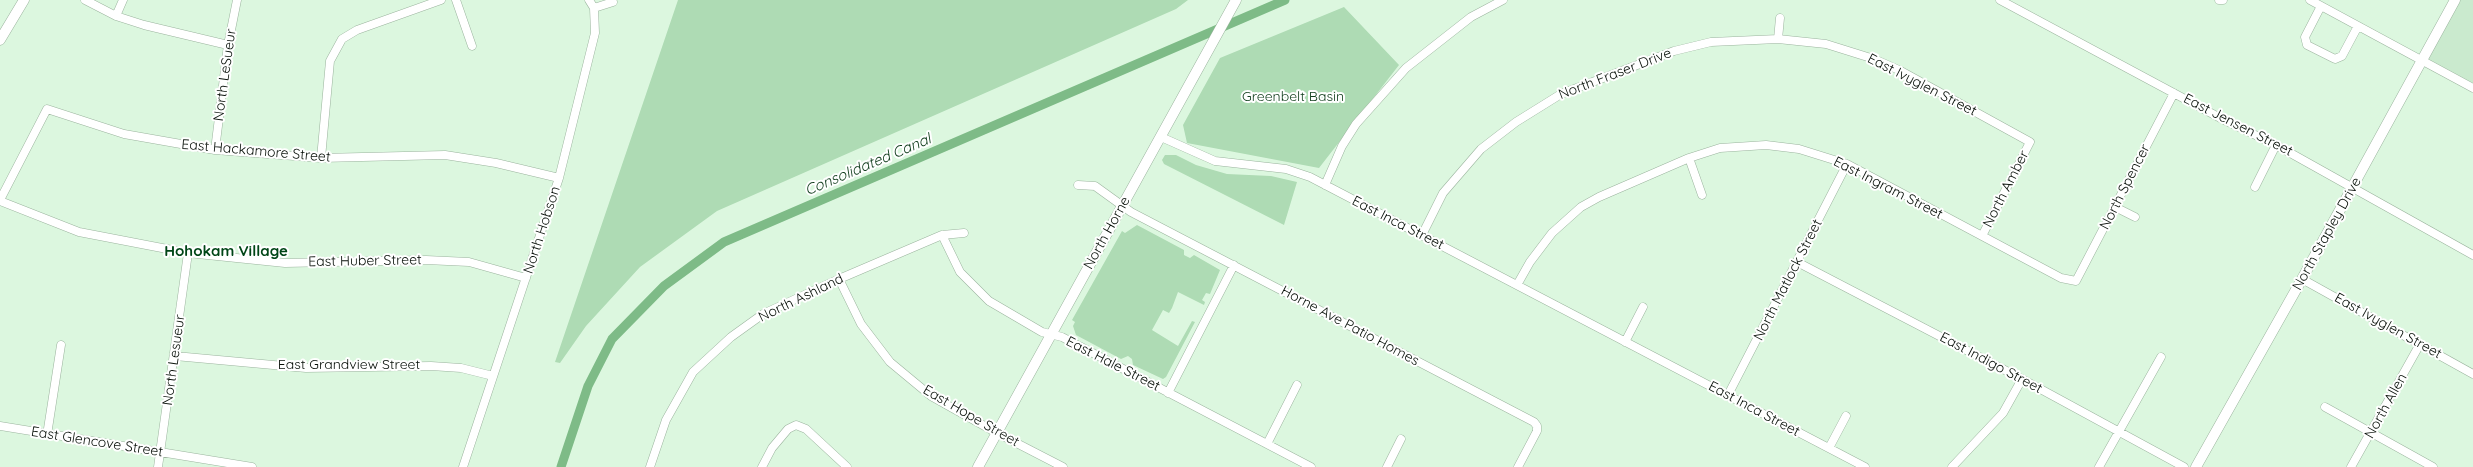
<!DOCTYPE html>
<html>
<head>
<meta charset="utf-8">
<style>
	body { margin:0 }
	canvas { display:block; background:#dcf7df }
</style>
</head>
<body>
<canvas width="2473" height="467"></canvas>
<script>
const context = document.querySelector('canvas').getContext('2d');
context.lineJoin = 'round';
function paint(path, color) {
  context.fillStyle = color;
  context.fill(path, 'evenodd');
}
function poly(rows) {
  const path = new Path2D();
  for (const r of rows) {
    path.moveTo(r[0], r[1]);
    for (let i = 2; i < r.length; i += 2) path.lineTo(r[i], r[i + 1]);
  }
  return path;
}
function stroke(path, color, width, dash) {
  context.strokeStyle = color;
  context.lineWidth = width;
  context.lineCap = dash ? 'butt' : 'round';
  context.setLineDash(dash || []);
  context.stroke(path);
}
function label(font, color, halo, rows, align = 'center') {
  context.font = font + ' Quicksand,sans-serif';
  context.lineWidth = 4;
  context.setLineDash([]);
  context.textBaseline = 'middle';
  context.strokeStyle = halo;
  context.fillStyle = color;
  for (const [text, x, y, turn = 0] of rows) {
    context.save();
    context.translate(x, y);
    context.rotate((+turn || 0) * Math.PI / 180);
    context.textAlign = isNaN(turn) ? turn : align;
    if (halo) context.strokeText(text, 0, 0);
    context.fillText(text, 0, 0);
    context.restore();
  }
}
paint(poly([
	[2455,0,2473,0,2473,88,2422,60]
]), '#caeace');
paint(poly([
	[678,0,1188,0,1176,9,717,211,640,267,586,326,560,363,555,362],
	[1344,7,1399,65,1319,168,1187,143,1183,125,1220,58],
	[1165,155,1176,155,1196,165,1227,174,1271,176,1297,182,1284,225,1164,164,1162,160],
	[1137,225,1184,250,1184,255,1190,258,1194,255,1220,270,1210,294,1206,293,1202,300,1205,302,1204,305,1178,292,1172,308,1169,313,1163,310,1152,330,1178,346,1192,321,1195,322,1166,377,1163,379,1133,365,1132,359,1128,356,1121,359,1076,335,1073,326,1075,322,1072,320,1122,231,1125,233]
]), '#aedbb4');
stroke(poly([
	[561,467,588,386,612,339,664,286,724,242,1285,0]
]), '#7ebb87', 9);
const street = poly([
	[85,0,116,16,144,25,228,45],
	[456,0,472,46],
	[2000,0,2224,120,2276,145,2473,255],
	[2219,0,2223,0],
	[2310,0,2473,88],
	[2321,6,2305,37,2307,45,2335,59,2342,56,2358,26],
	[594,8,613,2],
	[116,16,123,0],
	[1778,39,1780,18],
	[1161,137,1215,161,1286,169,1310,177,1865,467],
	[215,150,228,45,237,0],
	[321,158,330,61,342,39,357,30,441,0],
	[1689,158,1702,195],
	[1078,185,1095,186,1131,212,1534,422,1537,426,1537,431,1518,467],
	[1325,185,1342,146,1356,124,1406,68,1471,17,1503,0],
	[2255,187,2276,145],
	[0,200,47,109,124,134,215,150,321,158,445,155,496,163,559,178],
	[0,201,79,232,188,253,285,263,426,260,469,262,526,278],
	[2115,207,2135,217],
	[942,235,960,272,989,301,1042,332,1062,337,1311,467],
	[1422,235,1443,193,1481,149,1516,122,1561,94,1674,51,1711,42,1778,39,1826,44,1874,59,1899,70,2030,142,1982,236],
	[1797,262,2022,379,2184,467],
	[839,279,861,324,890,362,931,396,997,433,1063,467],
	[2302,279,2473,374],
	[1517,285,1530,262,1552,233,1581,207,1599,197,1689,158,1720,148,1766,145,1799,149,1847,164,2061,278,2076,281,2174,93],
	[1625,342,1643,307],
	[175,356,306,368,431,366,461,368,493,376],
	[1168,393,1234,265],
	[1728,395,1847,164],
	[2325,407,2433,467],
	[0,426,252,467],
	[47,435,61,345],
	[1267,444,1297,385],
	[1829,448,1846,416],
	[158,467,188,253],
	[463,467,559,178,595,33,594,8,589,0],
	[650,467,666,420,693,372,731,337,763,314,839,279,942,235,964,233],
	[762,467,772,448,788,429,796,425,806,429,847,467],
	[1387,467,1401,439],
	[1952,467,2003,413,2022,379],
	[2099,467,2161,357],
	[2351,467,2420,344]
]);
const secondary = poly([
	[0,40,24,0],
	[978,467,1236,0],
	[2196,467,2302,279,2455,0]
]);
stroke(street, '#9bb49e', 9);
stroke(secondary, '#9bb49e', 11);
stroke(street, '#fff', 8);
stroke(secondary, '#fff', 10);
label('14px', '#060e07', '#fff', [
	["North Fraser Drive",1615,74,-21],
	["North LeSueur",225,75,-82],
	["East Ivyglen Street",1922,85,27],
	["East Jensen Street",2238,125,27],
	["East Hackamore Street",256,151,5],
	["North Spencer",2125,187,-63],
	["East Ingram Street",1888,188,27],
	["North Amber",2006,189,-63],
	["East Inca Street",1398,223,27],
	["North Hobson",542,230,-72],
	["North Horne",1107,233,-61],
	["North Stapley Drive",2327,234,-61],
	["East Huber Street",365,261,-1],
	["North Matlock Street",1788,280,-63],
	["North Ashland",801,298,-26],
	["Horne Ave Patio Homes",1350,326,28],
	["East Ivyglen Street",2388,326,29],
	["North Lesueur",174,360,-82],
	["East Indigo Street",1991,363,28],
	["East Hale Street",1113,364,27],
	["East Grandview Street",349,365],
	["North Allen",2386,406,-61],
	["East Inca Street",1754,409,28],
	["East Hope Street",971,416,30],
	["East Glencove Street",97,442,9]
]);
label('14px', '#13401e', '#fff', [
	["Greenbelt Basin",1293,97]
]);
label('italic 15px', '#0c3a18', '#fff', [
	["Consolidated Canal",868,165,-23]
]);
label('bold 15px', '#004617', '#fff', [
	["Hohokam Village",226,251]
]);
</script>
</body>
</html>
